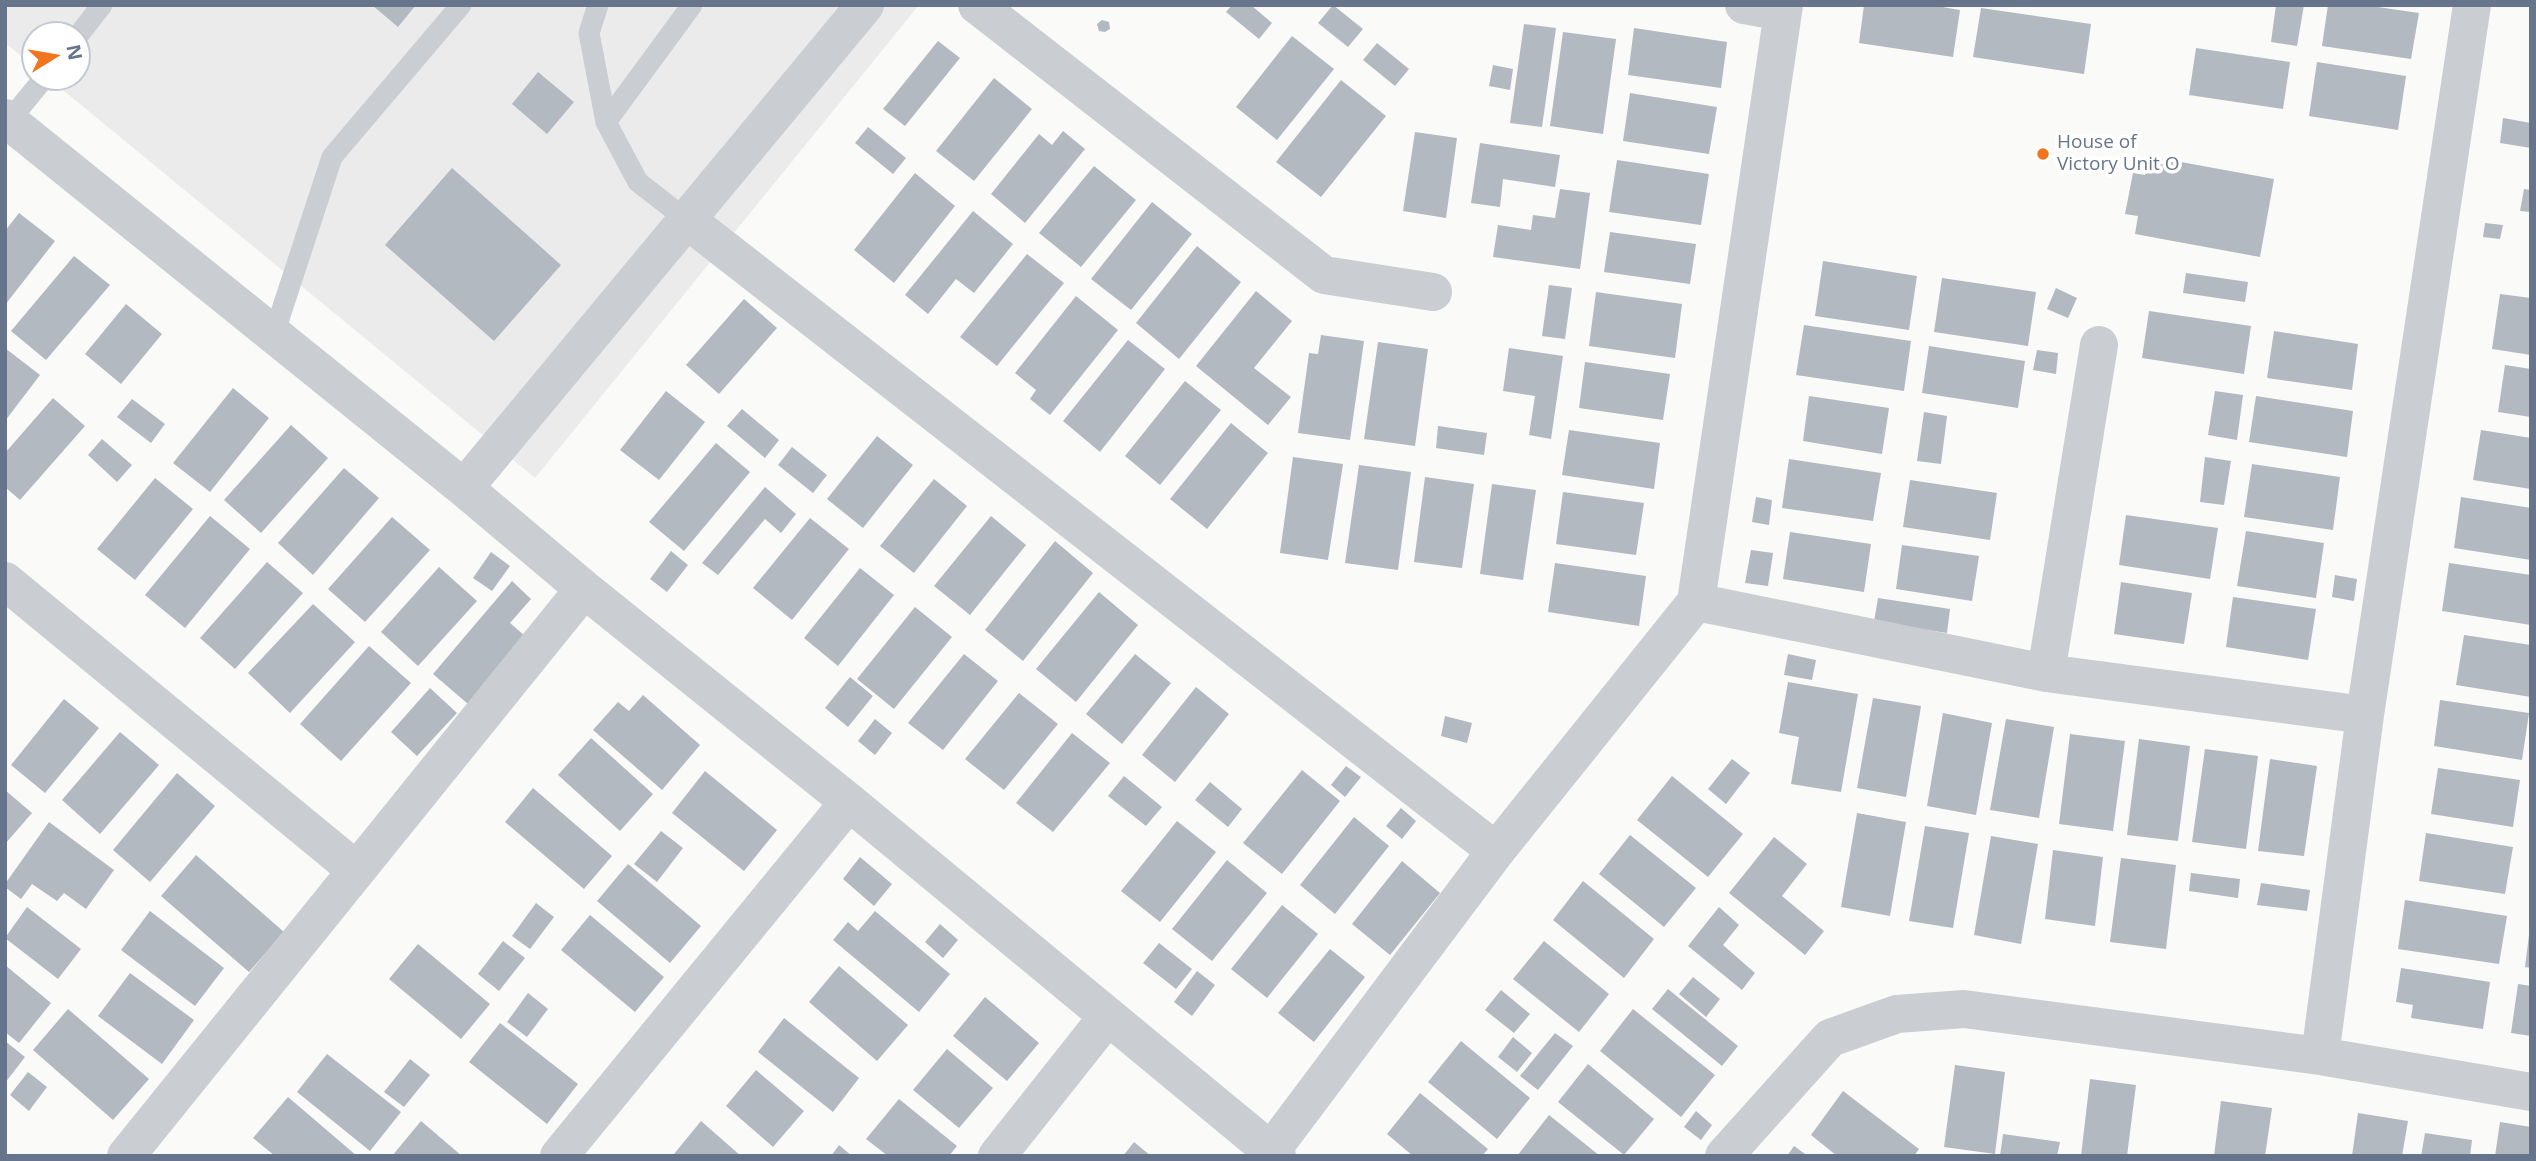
<!DOCTYPE html>
<html>
<head>
<meta charset="utf-8">
<style>
	body { margin:0 }
	#map { position:relative; width:2536px; height:1161px; overflow:hidden; background:#fafaf8; font-family:"Open Sans",sans-serif }
	canvas { display:block }
	.frame { position:absolute; inset:0; border:7px solid #66758b; pointer-events:none }
	.north { position:absolute; left:21px; top:21px; width:70px; height:70px; box-sizing:border-box; background:#fff; border:2px solid #c2c8d1; border-radius:50%; rotate:79deg; font-size:19px; font-weight:700; line-height:28px; text-align:center; color:#66758b }
	.north::after { content:''; display:block; margin:auto; width:24px; height:32px; background:#f3741f; clip-path:polygon(50% 0,100% 100%,50% 72%,0 100%) }
</style>
</head>
<body>
<div id="map">
<canvas width="2536" height="1161"></canvas>
<div class="frame"></div>
<div class="north">N</div>
</div>
<script>
const context = document.querySelector('canvas').getContext('2d');
context.lineJoin = 'round';
function paint(path, color) {
  context.fillStyle = color;
  context.fill(path, 'evenodd');
}
function poly(rows) {
  const path = new Path2D();
  for (const r of rows) {
    path.moveTo(r[0], r[1]);
    for (let i = 2; i < r.length; i += 2) path.lineTo(r[i], r[i + 1]);
  }
  return path;
}
function stroke(path, color, width, dash) {
  context.strokeStyle = color;
  context.lineWidth = width;
  context.lineCap = dash ? 'butt' : 'round';
  context.setLineDash(dash || []);
  context.stroke(path);
}
function label(font, color, halo, rows, align = 'center') {
  context.font = font + ' "Open Sans",sans-serif';
  context.lineWidth = 7;
  context.setLineDash([]);
  context.textBaseline = 'middle';
  context.strokeStyle = halo;
  context.fillStyle = color;
  for (const [text, x, y, turn = 0] of rows) {
    context.save();
    context.translate(x, y);
    context.rotate((+turn || 0) * Math.PI / 180);
    context.textAlign = isNaN(turn) ? turn : align;
    if (halo) context.strokeText(text, 0, 0);
    context.fillText(text, 0, 0);
    context.restore();
  }
}
paint(poly([
	[5,5,919,5,535,478,47,77,77,77,77,35,35,35,35,67,5,43]
]), '#ebebeb');
paint(poly([
	[372,5,416,5,398,27],
	[1232,5,1251,5,1272,23,1259,39,1226,12],
	[1333,5,1363,29,1348,47,1318,23],
	[1864,5,1931,5,1960,10,1953,57,1859,43],
	[2276,5,2304,5,2297,46,2271,42],
	[2328,5,2364,5,2419,13,2411,59,2322,46],
	[1981,8,2091,24,2084,74,1973,57],
	[1102,20,1109,22,1110,29,1105,32,1099,31,1097,24],
	[1524,24,1556,28,1542,127,1510,123],
	[1634,28,1727,42,1721,88,1628,75],
	[1563,32,1616,39,1603,134,1550,126],
	[1292,36,1334,69,1277,140,1236,107],
	[938,41,960,58,905,126,883,109],
	[1377,43,1409,69,1395,86,1363,60],
	[2196,48,2290,62,2283,109,2189,95],
	[2317,62,2406,76,2398,130,2309,116],
	[1493,65,1513,69,1510,90,1489,86],
	[538,72,574,102,547,134,512,104],
	[994,78,1032,109,974,181,936,151],
	[1341,80,1386,116,1321,197,1276,162],
	[1630,93,1717,107,1709,154,1623,141],
	[2503,118,2531,123,2531,148,2500,143],
	[868,127,906,158,893,174,855,143],
	[1063,131,1085,149,1025,223,991,194,1039,134,1052,145],
	[1415,132,1457,138,1446,218,1403,211],
	[1480,143,1560,155,1555,187,1503,179,1500,207,1471,203],
	[2148,156,2274,179,2260,257,2135,234,2138,216,2125,214,2133,173,2145,175],
	[1617,160,1709,174,1701,225,1609,212],
	[1094,166,1136,200,1081,267,1039,233],
	[452,168,561,265,494,341,385,245],
	[915,173,955,206,894,283,854,250],
	[1560,189,1590,193,1580,269,1493,257,1498,225,1531,230,1533,215,1555,218],
	[2524,189,2531,190,2531,212,2520,211],
	[1152,202,1192,234,1131,310,1091,279],
	[973,211,1013,244,974,293,956,279,928,314,905,295],
	[19,213,55,241,5,305,5,231],
	[2485,223,2503,225,2500,239,2483,237],
	[1610,232,1696,244,1690,284,1604,272],
	[1197,246,1241,282,1179,359,1136,323],
	[1027,254,1064,283,997,366,960,337],
	[74,256,110,285,46,360,11,331],
	[1823,261,1917,276,1909,330,1815,316],
	[2186,273,2248,282,2245,302,2183,293],
	[1942,278,2036,292,2028,346,1934,332],
	[1549,285,1572,288,1565,339,1542,336],
	[2056,288,2077,298,2068,318,2047,309],
	[1256,291,1292,321,1254,368,1291,397,1268,425,1196,366],
	[1596,292,1682,304,1675,358,1589,346],
	[2500,294,2531,298,2531,355,2492,349],
	[1076,296,1118,330,1050,415,1030,399,1036,390,1015,373],
	[744,299,777,328,719,394,686,365],
	[126,304,162,334,121,384,85,354],
	[2149,311,2251,326,2244,374,2142,358],
	[1804,325,1911,341,1904,391,1796,375],
	[2274,331,2358,344,2352,390,2267,378],
	[1321,335,1364,341,1350,440,1298,433,1309,353,1318,354],
	[1128,340,1165,369,1100,452,1063,421],
	[1378,342,1428,349,1415,446,1364,439],
	[1929,346,2025,361,2018,408,1922,393],
	[5,348,40,375,5,421],
	[1509,348,1563,356,1551,439,1529,435,1535,396,1503,391],
	[2037,350,2058,353,2056,374,2033,370],
	[1585,362,1670,374,1663,420,1579,408],
	[2505,365,2531,369,2531,417,2498,412],
	[1185,381,1221,410,1160,485,1125,456],
	[233,388,269,418,210,492,173,463],
	[666,391,705,422,659,480,620,450],
	[2215,391,2243,395,2237,440,2208,435],
	[1809,396,1889,408,1882,454,1803,441],
	[2256,396,2353,411,2347,457,2249,442],
	[53,398,85,426,20,500,5,487,5,453],
	[132,399,165,424,151,443,117,417],
	[742,409,779,440,765,458,727,426],
	[1924,412,1947,416,1941,464,1917,461],
	[1231,423,1268,453,1207,529,1170,499],
	[291,425,328,458,261,533,224,500],
	[1438,426,1487,433,1484,455,1436,448],
	[1569,430,1660,443,1654,489,1562,475],
	[2481,430,2531,438,2531,489,2473,480],
	[877,436,913,465,863,528,827,499],
	[102,439,132,465,117,482,88,455],
	[716,443,750,472,684,551,649,522],
	[792,447,827,475,813,493,778,465],
	[1293,457,1343,464,1328,560,1280,553],
	[2205,457,2231,461,2224,505,2200,502],
	[1789,459,1881,473,1873,521,1782,508],
	[2252,464,2340,477,2333,530,2244,517],
	[1359,465,1411,472,1398,570,1345,563],
	[344,468,379,498,313,575,278,543],
	[1425,477,1474,484,1462,568,1414,562],
	[155,478,193,509,135,580,97,549],
	[934,479,967,506,914,573,880,546],
	[1910,480,1997,493,1990,540,1903,527],
	[1492,484,1536,490,1523,580,1480,574],
	[765,487,796,514,781,533,765,519,718,575,702,563],
	[1563,492,1644,503,1636,555,1556,544],
	[1756,497,1772,500,1769,525,1752,522],
	[2461,497,2531,508,2531,560,2454,548],
	[2126,515,2218,528,2210,579,2119,565],
	[210,516,250,549,185,628,145,595],
	[991,516,1026,545,970,615,934,586],
	[392,517,430,550,365,622,328,589],
	[810,518,849,549,792,620,753,588],
	[2246,531,2324,543,2316,598,2237,586],
	[1790,532,1871,544,1864,592,1783,579],
	[1055,541,1093,573,1023,661,985,630],
	[1902,545,1979,556,1972,601,1896,589],
	[1751,550,1773,553,1768,586,1745,583],
	[671,551,688,565,667,592,650,579],
	[491,552,510,566,492,591,473,578],
	[267,562,303,593,235,669,200,638],
	[1555,563,1646,576,1639,626,1548,612],
	[2449,563,2531,575,2531,625,2442,611],
	[439,567,477,601,418,666,381,632],
	[860,568,894,595,838,666,804,638],
	[2335,575,2357,579,2354,601,2332,597],
	[512,581,531,599,510,623,532,642,475,710,433,674],
	[2121,582,2192,593,2184,644,2114,634],
	[1099,592,1138,625,1076,702,1036,669],
	[2233,597,2316,609,2308,660,2226,647],
	[1878,598,1950,609,1947,633,1874,622],
	[313,604,355,642,290,713,248,673],
	[915,607,952,637,894,709,857,679],
	[2464,635,2531,645,2531,697,2456,685],
	[369,646,411,683,341,761,300,724],
	[964,654,998,681,943,750,908,723],
	[1135,654,1171,683,1122,744,1086,714],
	[1788,654,1816,660,1812,680,1784,675],
	[850,677,873,696,848,727,825,708],
	[1788,682,1858,694,1841,792,1791,784,1799,737,1779,733],
	[1196,687,1229,714,1175,782,1142,755],
	[430,688,457,713,417,756,391,732],
	[1019,693,1058,724,1004,790,965,759],
	[643,695,700,745,662,790,593,730,618,702,629,711],
	[1873,698,1921,706,1906,797,1857,788],
	[64,699,99,728,45,793,11,765],
	[2440,700,2529,713,2522,760,2434,746],
	[1943,713,1992,723,1976,815,1927,806],
	[1445,716,1472,723,1467,743,1441,736],
	[875,719,892,733,875,755,858,741],
	[2006,719,2054,727,2039,818,1990,810],
	[120,732,159,765,100,834,62,800],
	[1072,733,1110,763,1053,832,1016,803],
	[2070,734,2125,741,2113,831,2059,824],
	[591,738,653,794,620,831,558,775],
	[2139,739,2190,746,2178,841,2127,835],
	[2205,749,2258,756,2246,849,2192,842],
	[1732,759,1750,773,1726,804,1708,789],
	[2270,759,2317,766,2304,856,2258,851],
	[1346,766,1361,777,1345,797,1331,785],
	[2438,768,2520,780,2513,827,2431,814],
	[1302,770,1340,801,1282,874,1243,843],
	[705,771,777,830,744,871,672,813],
	[177,773,215,806,150,882,113,850],
	[1124,776,1162,807,1146,826,1108,796],
	[1672,776,1743,834,1708,877,1637,820],
	[1210,782,1242,809,1228,827,1195,800],
	[533,788,612,856,584,889,505,822],
	[5,790,32,813,5,844],
	[1401,808,1416,821,1402,839,1386,826],
	[1857,813,1906,822,1890,916,1841,907],
	[1354,817,1389,846,1335,914,1300,885],
	[1177,821,1216,852,1160,922,1121,891],
	[49,822,114,870,86,909,64,893,57,901,32,884,21,899,5,887,5,884],
	[1925,826,1969,833,1953,928,1909,921],
	[661,831,683,848,657,882,634,864],
	[2426,833,2513,847,2505,894,2419,881],
	[1630,835,1696,888,1664,927,1599,874],
	[1991,836,2038,844,2021,944,1974,935],
	[1774,837,1807,864,1782,896,1824,931,1805,955,1729,893],
	[2053,850,2103,857,2095,926,2045,919],
	[196,855,284,932,249,972,161,896],
	[860,857,892,884,874,906,843,879],
	[2121,858,2176,865,2166,949,2110,942],
	[1227,860,1267,893,1212,961,1172,929],
	[1402,861,1440,893,1390,955,1352,924],
	[628,864,701,926,670,963,597,901],
	[2191,873,2240,879,2238,898,2189,891],
	[1583,881,1654,939,1624,978,1553,920],
	[2261,883,2310,890,2307,911,2257,905],
	[2405,900,2507,916,2499,964,2398,949],
	[536,903,554,917,530,949,512,936],
	[1282,905,1318,934,1267,998,1231,969],
	[27,907,81,949,58,979,5,938],
	[1719,907,1739,925,1723,945,1755,973,1742,990,1688,946],
	[150,911,224,968,195,1006,121,950],
	[875,911,950,974,919,1012,833,940,848,922,858,931],
	[590,915,664,977,635,1012,561,950],
	[940,924,958,940,943,958,925,942],
	[2529,935,2531,935,2531,968,2525,967],
	[503,941,525,958,499,991,478,974],
	[1544,941,1609,994,1579,1032,1513,979],
	[1159,943,1192,969,1176,989,1143,963],
	[418,944,490,1004,461,1039,389,979],
	[1330,949,1365,977,1314,1042,1278,1013],
	[5,965,51,1003,19,1043,5,1032],
	[839,966,908,1025,877,1061,809,1002],
	[2401,968,2490,982,2483,1029,2411,1018,2413,1005,2396,1002],
	[1197,971,1215,985,1192,1016,1174,1002],
	[130,973,194,1020,162,1064,98,1016],
	[1693,977,1720,999,1706,1017,1679,994],
	[2518,984,2531,986,2531,1036,2511,1033],
	[1668,989,1738,1046,1722,1066,1652,1009],
	[1501,990,1530,1014,1514,1033,1485,1010],
	[528,993,548,1009,527,1037,507,1022],
	[985,997,1039,1043,1007,1081,953,1036],
	[68,1009,149,1079,113,1120,33,1050],
	[1633,1009,1715,1075,1681,1117,1600,1051],
	[784,1018,859,1078,833,1112,758,1052],
	[500,1023,578,1084,547,1124,469,1062],
	[1555,1033,1573,1046,1538,1090,1520,1076],
	[1513,1037,1532,1053,1517,1072,1498,1057],
	[5,1041,25,1057,5,1083],
	[1461,1041,1530,1098,1497,1139,1428,1082],
	[947,1049,993,1088,959,1128,913,1090],
	[327,1054,401,1112,370,1151,297,1092],
	[410,1059,430,1075,404,1107,384,1092],
	[1588,1064,1654,1119,1624,1155,1558,1102],
	[1955,1065,2005,1072,1995,1154,1944,1147],
	[756,1070,804,1111,773,1147,726,1106],
	[28,1072,47,1087,29,1111,10,1095],
	[2090,1079,2136,1085,2127,1156,2081,1156],
	[1843,1091,1919,1149,1914,1156,1837,1156,1811,1135],
	[1420,1093,1488,1149,1482,1156,1413,1156,1387,1134],
	[288,1097,357,1156,275,1156,253,1138],
	[899,1099,957,1146,949,1156,888,1156,866,1139],
	[2221,1101,2272,1108,2265,1156,2214,1156],
	[1696,1111,1712,1125,1701,1140,1684,1127],
	[2358,1113,2408,1121,2402,1156,2352,1156],
	[1549,1115,1600,1156,1517,1156],
	[421,1121,462,1156,392,1156],
	[701,1121,741,1156,676,1156,674,1154],
	[2500,1122,2531,1127,2531,1156,2495,1156],
	[2425,1133,2472,1140,2470,1156,2421,1156],
	[2003,1134,2060,1142,2057,1156,2000,1156],
	[1134,1142,1151,1156,1123,1156],
	[839,1145,852,1156,831,1156],
	[1794,1146,1808,1156,1787,1156]
]), '#b2b9c1');
stroke(poly([
	[598,5,589,33,606,122,638,182,687,220],
	[77,37,102,5],
	[9,121,45,77],
	[606,122,692,5],
	[274,334,332,157,461,5]
]), '#cacdd1', 21);
stroke(poly([
	[977,5,1324,275,1433,292],
	[1744,5,1783,12],
	[5,118,464,488,584,589,849,802,1277,1156],
	[687,220,1496,851],
	[464,488,865,5],
	[5,581,356,870],
	[1696,602,2046,673,2365,715],
	[2046,673,2099,345],
	[2320,1056,2365,715,2472,5],
	[1271,1151,1496,851,1696,602,1784,5],
	[126,1156,584,589],
	[559,1156,849,802],
	[997,1156,1108,1016],
	[1724,1156,1830,1038,1897,1014,1964,1009,2320,1056,2531,1092]
]), '#cacdd1', 38);
for (const [x, y, r, color] of [
	[2043,154,7,"#f3741f"]
]) {
  const dot = new Path2D();
  dot.arc(x, y, r, 0, 2 * Math.PI);
  context.fillStyle = color;
  context.fill(dot);
  stroke(dot, '#fff', 2.5);
}
label('19px', '#66758b', '#fff', [
	["House of",2057,143],
	["Victory Unit O",2057,165]
], 'left');
</script>
</body>
</html>
